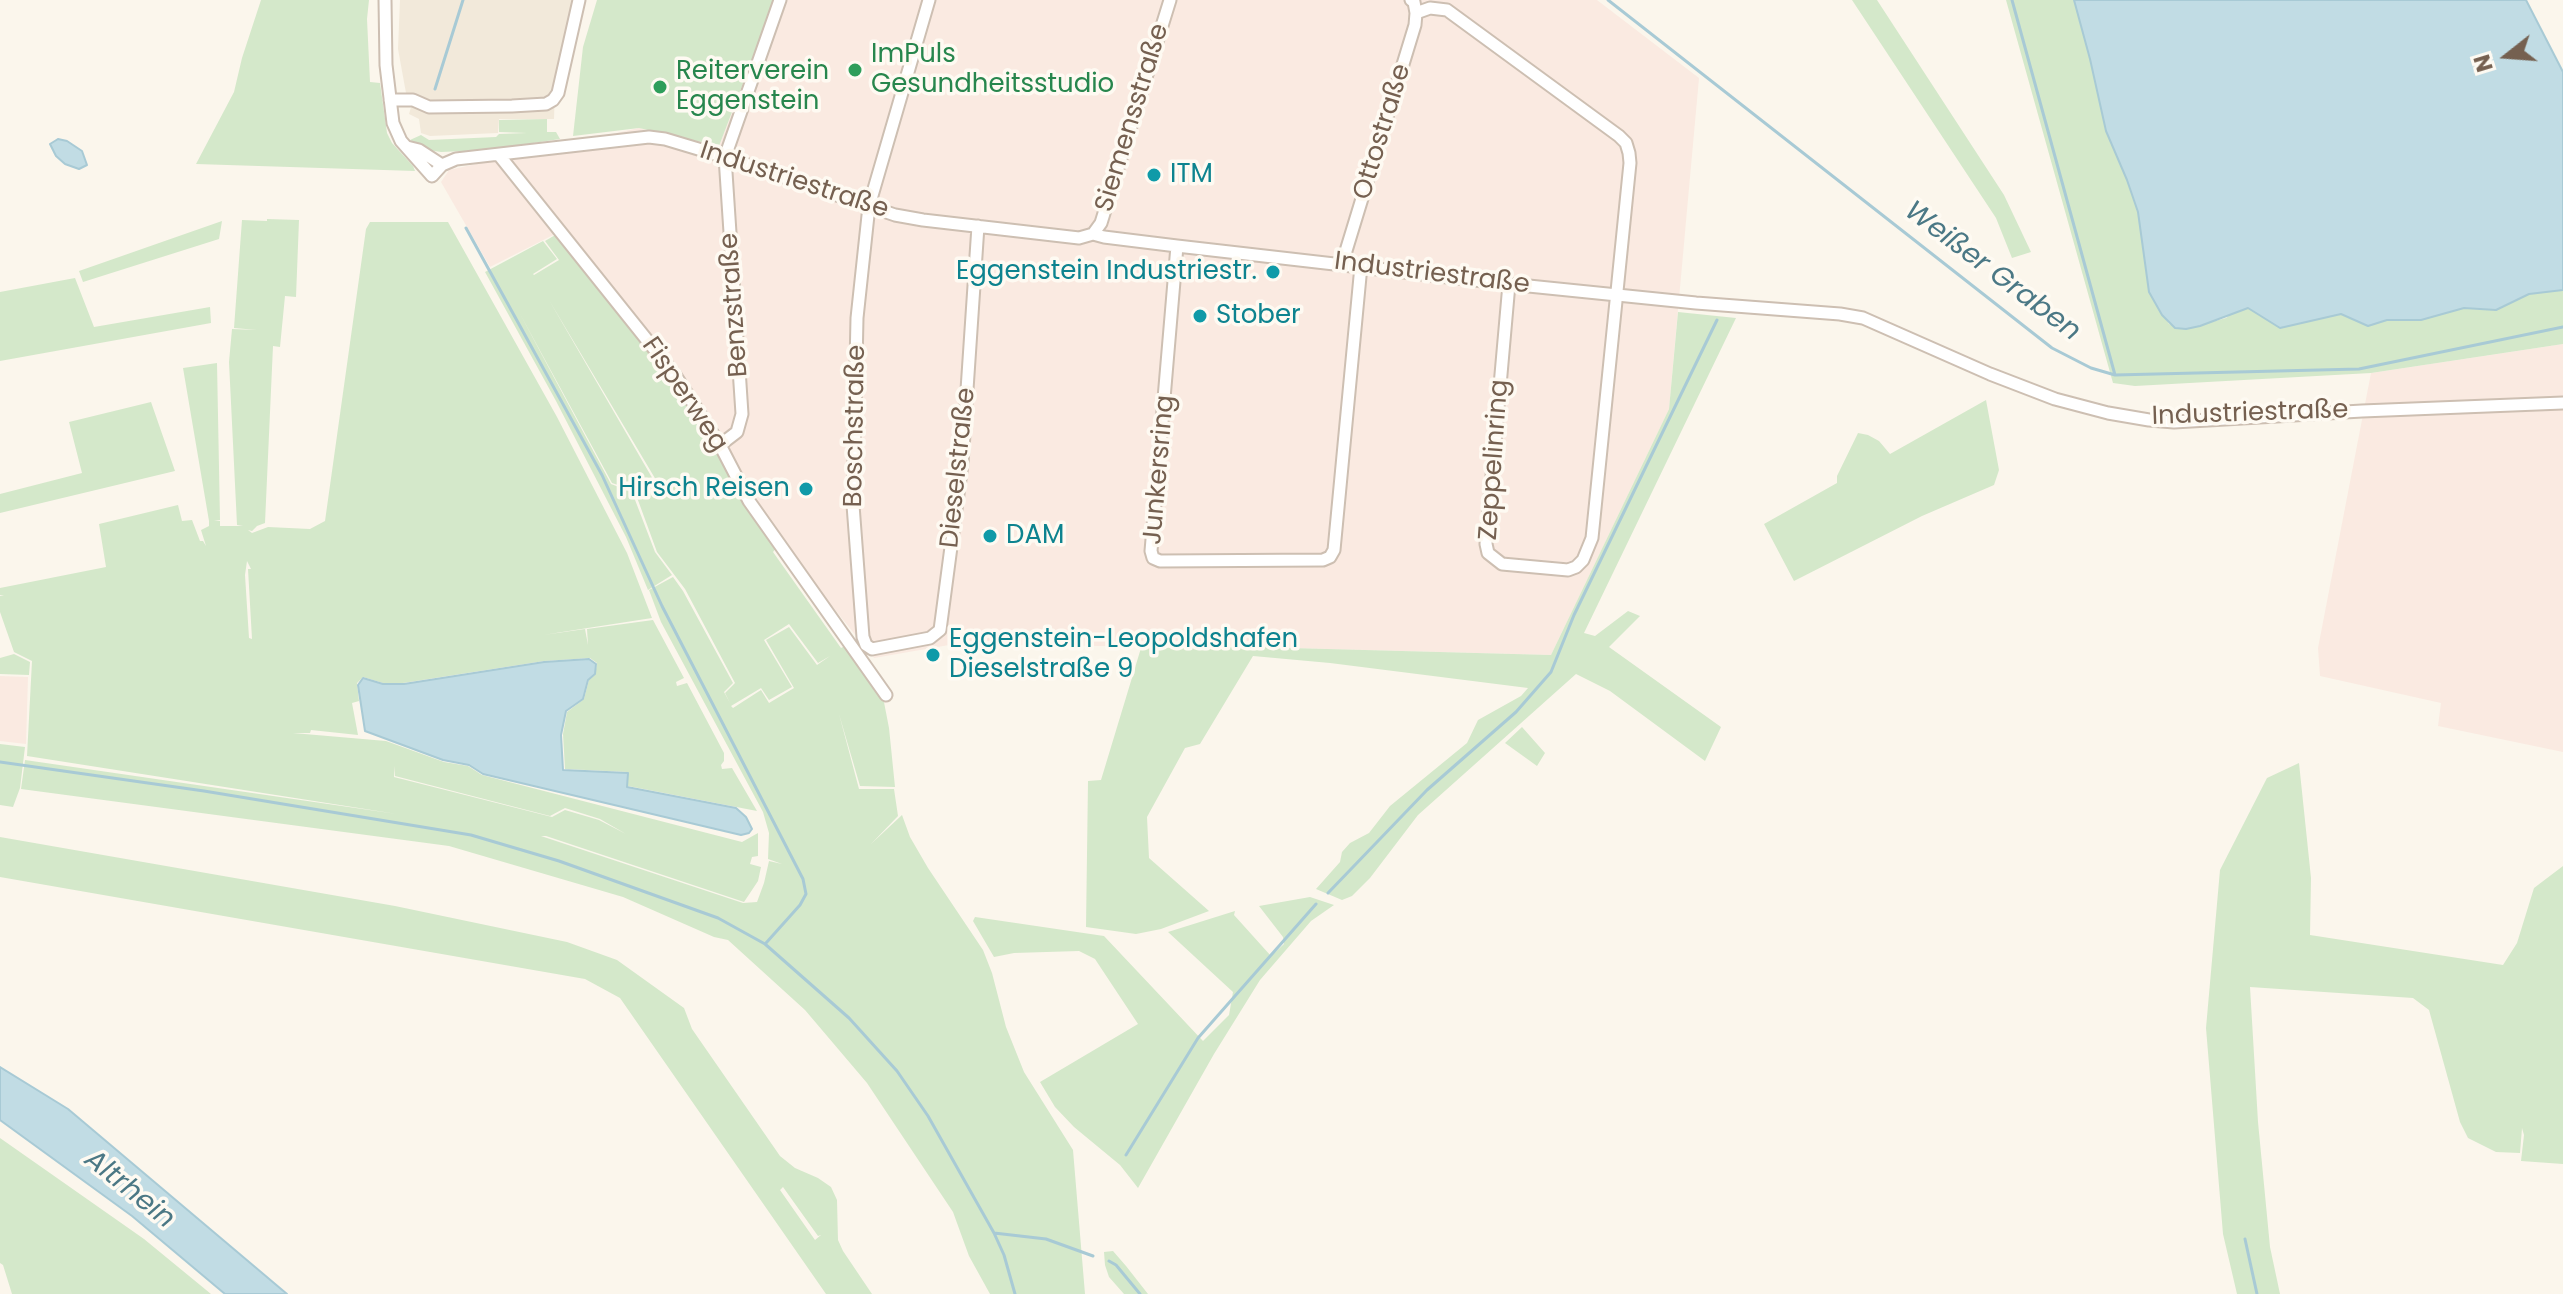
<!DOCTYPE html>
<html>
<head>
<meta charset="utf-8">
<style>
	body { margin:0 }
	#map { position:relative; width:2563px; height:1294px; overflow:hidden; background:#fbf6ec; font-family:Poppins,sans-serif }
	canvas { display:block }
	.north { position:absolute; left:2467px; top:16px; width:80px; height:80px; -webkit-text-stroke:6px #fefaf2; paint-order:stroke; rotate:253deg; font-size:22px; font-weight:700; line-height:32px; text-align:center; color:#756050 }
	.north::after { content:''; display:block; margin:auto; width:28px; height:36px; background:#756050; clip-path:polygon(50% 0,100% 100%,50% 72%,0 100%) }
</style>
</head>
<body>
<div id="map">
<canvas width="2563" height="1294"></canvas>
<div class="north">N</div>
</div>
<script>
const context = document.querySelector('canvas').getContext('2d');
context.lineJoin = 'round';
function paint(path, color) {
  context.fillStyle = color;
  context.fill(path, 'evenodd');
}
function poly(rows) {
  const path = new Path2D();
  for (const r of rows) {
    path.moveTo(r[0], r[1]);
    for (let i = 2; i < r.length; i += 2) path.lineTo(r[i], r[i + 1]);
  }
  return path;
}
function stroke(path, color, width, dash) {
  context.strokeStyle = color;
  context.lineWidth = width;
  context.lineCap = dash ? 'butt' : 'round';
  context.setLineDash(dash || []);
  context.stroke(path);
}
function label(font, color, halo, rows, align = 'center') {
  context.font = font + ' Poppins,sans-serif';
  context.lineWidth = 7;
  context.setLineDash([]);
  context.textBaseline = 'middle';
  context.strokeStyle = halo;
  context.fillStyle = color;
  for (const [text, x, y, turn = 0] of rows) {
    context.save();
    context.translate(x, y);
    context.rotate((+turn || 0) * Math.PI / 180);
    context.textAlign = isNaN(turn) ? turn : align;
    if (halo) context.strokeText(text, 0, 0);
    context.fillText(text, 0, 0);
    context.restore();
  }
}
paint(poly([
	[400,0,575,0,566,29,555,89,554,119,499,119,498,133,430,136,421,133,419,119,409,114,415,94,406,93,398,49]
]), '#f2e9da');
paint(poly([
	[775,0,1597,0,1699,78,1669,409,1551,655,1253,647,949,645,874,658,806,574,751,495,719,429,673,362,565,229,490,267,441,182,449,170,639,128,719,146],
	[2563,344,2563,752,2438,726,2441,703,2320,676,2318,648,2371,373],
	[0,676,28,677,26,744,0,741]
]), '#faeae1');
paint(poly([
	[261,0,369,0,367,19,370,82,380,83,387,133,392,143,413,166,415,171,196,164,234,92,242,58],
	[597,0,775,0,719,146,639,128,573,136,583,47],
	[1852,0,1877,0,2004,195,2031,252,2012,258,1996,218],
	[2006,0,2074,0,2090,59,2106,131,2127,179,2138,212,2149,292,2169,324,2186,329,2226,318,2235,311,2249,308,2280,328,2341,314,2368,326,2387,320,2421,320,2464,308,2496,310,2529,294,2563,290,2563,344,2371,373,2135,386,2113,383],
	[547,119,547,132,556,132,560,139,487,150,441,152,428,150,410,140,421,135,429,140,496,137,499,134,527,133,499,132,499,120],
	[267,219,299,220,296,297,285,296,280,347,273,346,265,523,257,526,252,531,248,530,252,533,268,527,310,529,325,521,366,229,370,222,448,222,557,417,627,553,652,618,543,635,585,629,588,645,587,629,653,620,684,678,676,682,677,686,687,683,724,753,724,761,721,765,722,769,732,768,757,811,628,786,628,772,565,769,563,734,567,712,584,699,589,680,595,675,597,663,590,658,544,661,403,683,383,683,363,677,357,683,359,701,352,703,358,735,311,730,310,733,293,733,386,741,444,762,468,766,482,775,742,842,758,833,758,856,752,857,750,864,761,867,758,881,744,902,546,836,541,836,743,903,757,902,764,883,769,861,782,864,768,859,769,833,763,812,661,622,649,590,673,577,683,591,733,683,724,692,730,703,725,693,735,683,685,589,657,552,635,492,656,480,549,300,654,481,633,490,612,483,519,312,611,484,632,492,655,552,672,575,648,590,626,537,556,401,485,272,543,241,557,259,533,274,534,275,559,260,545,241,557,234,672,379,705,428,753,518,776,548,773,552,841,648,845,646,883,697,889,728,895,787,860,786,839,714,859,789,894,789,898,816,871,844,902,815,910,837,928,868,983,950,992,973,1006,1027,1024,1072,1073,1150,1085,1294,990,1294,969,1256,953,1212,867,1083,805,1010,728,940,714,937,623,897,449,846,21,789,25,760,397,814,27,756,32,661,14,652,0,612,0,596,4,596,0,595,0,588,106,567,99,524,178,505,182,521,192,520,200,541,203,541,206,546,201,530,209,526,209,521,183,368,217,363,220,520,214,521,220,521,220,526,243,526,237,525,229,362,232,329,257,330,234,328,242,220,267,221],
	[247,561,251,569,248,569,252,639,249,638,245,575],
	[789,624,818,663,830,656,817,665,789,627,766,640,794,688,769,703,761,690,733,708,731,706,761,688,769,700,792,687,764,640],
	[395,766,395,776,550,816,565,808,600,819,626,834,599,820,565,810,552,817,394,777],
	[222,221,219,239,83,282,79,271],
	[75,278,94,327,210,307,211,323,0,361,0,292],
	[1678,312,1736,318,1584,633,1595,636,1628,611,1640,616,1609,647,1721,727,1705,761,1610,691,1576,674,1418,815,1370,878,1352,896,1342,900,1316,889,1340,862,1342,852,1350,843,1369,833,1390,806,1467,743,1478,720,1521,696,1528,688,1330,663,1253,656,1200,744,1185,748,1147,817,1149,858,1209,911,1161,929,1136,934,1086,927,1088,781,1101,780,1141,648,1253,647,1551,655,1669,409],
	[1986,400,1999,470,1994,485,1922,516,1794,581,1764,524,1837,483,1837,476,1858,433,1868,435,1879,441,1890,454],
	[151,402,175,471,0,513,0,494,82,473,69,422],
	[14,654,30,662,29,675,0,674,0,658],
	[1522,727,1545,753,1537,766,1505,743],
	[0,744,25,747,20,788,13,807,0,805],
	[2299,763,2311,878,2310,935,2503,965,2517,943,2534,888,2563,866,2563,1164,2521,1161,2524,1135,2522,1128,2520,1153,2496,1152,2468,1138,2460,1122,2429,1010,2413,998,2250,987,2258,1122,2270,1247,2280,1294,2237,1294,2223,1234,2206,1028,2220,870,2267,778],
	[0,837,395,906,567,942,617,960,684,1008,692,1029,780,1156,795,1168,818,1178,831,1187,837,1200,838,1240,843,1251,872,1294,826,1294,620,998,585,979,0,877],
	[783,1187,818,1236,821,1235,815,1240,780,1190],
	[1310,897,1334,905,1311,921,1260,980,1214,1054,1138,1188,1120,1165,1074,1127,1055,1107,1040,1082,1138,1024,1095,959,1079,951,1014,953,994,957,973,921,975,917,1104,936,1203,1041,1229,1015,1233,992,1168,932,1235,911,1234,915,1271,956,1284,944,1283,937,1259,906],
	[0,1138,144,1239,211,1294,12,1294,3,1265,0,1263],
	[1113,1251,1126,1266,1148,1294,1124,1294,1109,1277,1105,1265,1104,1252]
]), '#d4e8ca');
const water = poly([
	[2074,0,2526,0,2563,72,2563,290,2529,294,2496,310,2464,308,2421,320,2387,320,2368,326,2341,314,2280,328,2248,308,2200,326,2186,329,2175,328,2162,315,2149,292,2138,212,2127,180,2106,131,2090,59,2074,0],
	[58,139,67,141,82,151,87,165,79,169,65,164,56,156,50,144,58,139],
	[589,659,596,664,595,674,588,680,583,699,566,711,561,735,563,770,628,773,627,787,736,808,746,817,752,829,749,833,741,835,483,774,469,765,443,760,365,731,358,685,363,678,383,684,404,684,544,662,589,659],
	[0,1067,68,1109,287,1294,225,1294,132,1216,0,1120,0,1067]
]);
paint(water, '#c1dce4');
stroke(water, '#a8cad5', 2);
stroke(poly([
	[1608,0,2052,348,2091,368,2115,375,2359,369,2563,327],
	[2012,0,2115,375],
	[435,89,463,0],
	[466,228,602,475,662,606,803,879,806,894,800,905,766,943],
	[0,762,204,791,471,835,559,861,718,918,765,944,849,1018,897,1071,928,1116,994,1233,1004,1255,1015,1294],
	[1328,893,1427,790,1516,712,1551,672,1574,615,1717,320],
	[1126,1155,1198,1038,1316,904],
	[994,1233,1046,1239,1093,1256],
	[2245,1239,2257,1294],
	[1109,1261,1116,1265,1140,1294]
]), '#a8cad5', 3);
const street = poly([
	[385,0,386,65,393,123,401,141,432,176,442,165,456,159,649,137,665,139,725,157,895,215,923,220,1079,238,1093,234,1104,237,1177,246,1509,284,1696,303,1840,314,1863,318,1990,374,2055,399,2108,413,2149,420,2174,422,2362,411,2563,403],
	[929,0,869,206,857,318,853,505,863,637,866,645,872,649,930,638,940,630,962,464,978,226],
	[1416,13,1430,8,1447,10,1619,136,1626,143,1629,153,1630,163,1592,538,1583,560,1576,567,1568,570,1502,564,1488,553,1486,544,1509,284],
	[390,100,413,100,429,107,512,106,546,104,553,100,558,93,579,0],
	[407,147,419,150,442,165],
	[499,155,675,375,720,445,749,501,886,695],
	[1093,234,1101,223,1170,0],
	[1177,246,1151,551,1153,558,1160,561,1323,560,1330,557,1334,550,1361,266],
	[1342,264,1415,25,1416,13,1414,2,1411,0],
	[720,445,737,432,742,414,725,157,780,0]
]);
stroke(street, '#cdbfb2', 15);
stroke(street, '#fff', 11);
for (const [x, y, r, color] of [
	[855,70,8,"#2e9e5b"],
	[660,87,8,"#2e9e5b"],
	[1154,175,8,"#0f9aa8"],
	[1273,272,8,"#0f9aa8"],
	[1200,316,8,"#0f9aa8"],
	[806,489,8,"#0f9aa8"],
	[990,536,8,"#0f9aa8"],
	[933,655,8,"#0f9aa8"]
]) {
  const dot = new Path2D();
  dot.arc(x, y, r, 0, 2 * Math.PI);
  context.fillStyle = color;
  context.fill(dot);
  stroke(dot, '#fefaf2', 3);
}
label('26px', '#27864d', '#fefaf2', [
	["ImPuls",871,55],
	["Gesundheitsstudio",871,85],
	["Reiterverein",676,72],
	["Eggenstein",676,102]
], 'left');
label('26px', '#756050', '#fefaf2', [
	["Siemensstraße",1133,118,-73],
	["Ottostraße",1383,132,-73],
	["Industriestraße",794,181,18],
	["Industriestraße",1432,274,7],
	["Benzstraße",735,305,-94],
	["Fisperweg",684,395,56],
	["Industriestraße",2250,414,-2],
	["Boschstraße",856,426,-89],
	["Zeppelinring",1495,460,-86],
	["Dieselstraße",959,468,-84],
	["Junkersring",1160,470,-85]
]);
label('26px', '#0d838f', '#fefaf2', [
	["ITM",1170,175],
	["Eggenstein Industriestr.",1257,272,"right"],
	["Stober",1216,316],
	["Hirsch Reisen",790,489,"right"],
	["DAM",1006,536],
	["Eggenstein-Leopoldshafen",949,640],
	["Dieselstraße 9",949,670]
], 'left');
label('italic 28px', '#4b7885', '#fefaf2', [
	["Weißer Graben",1992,272,37],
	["Altrhein",129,1190,39]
]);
</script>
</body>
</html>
